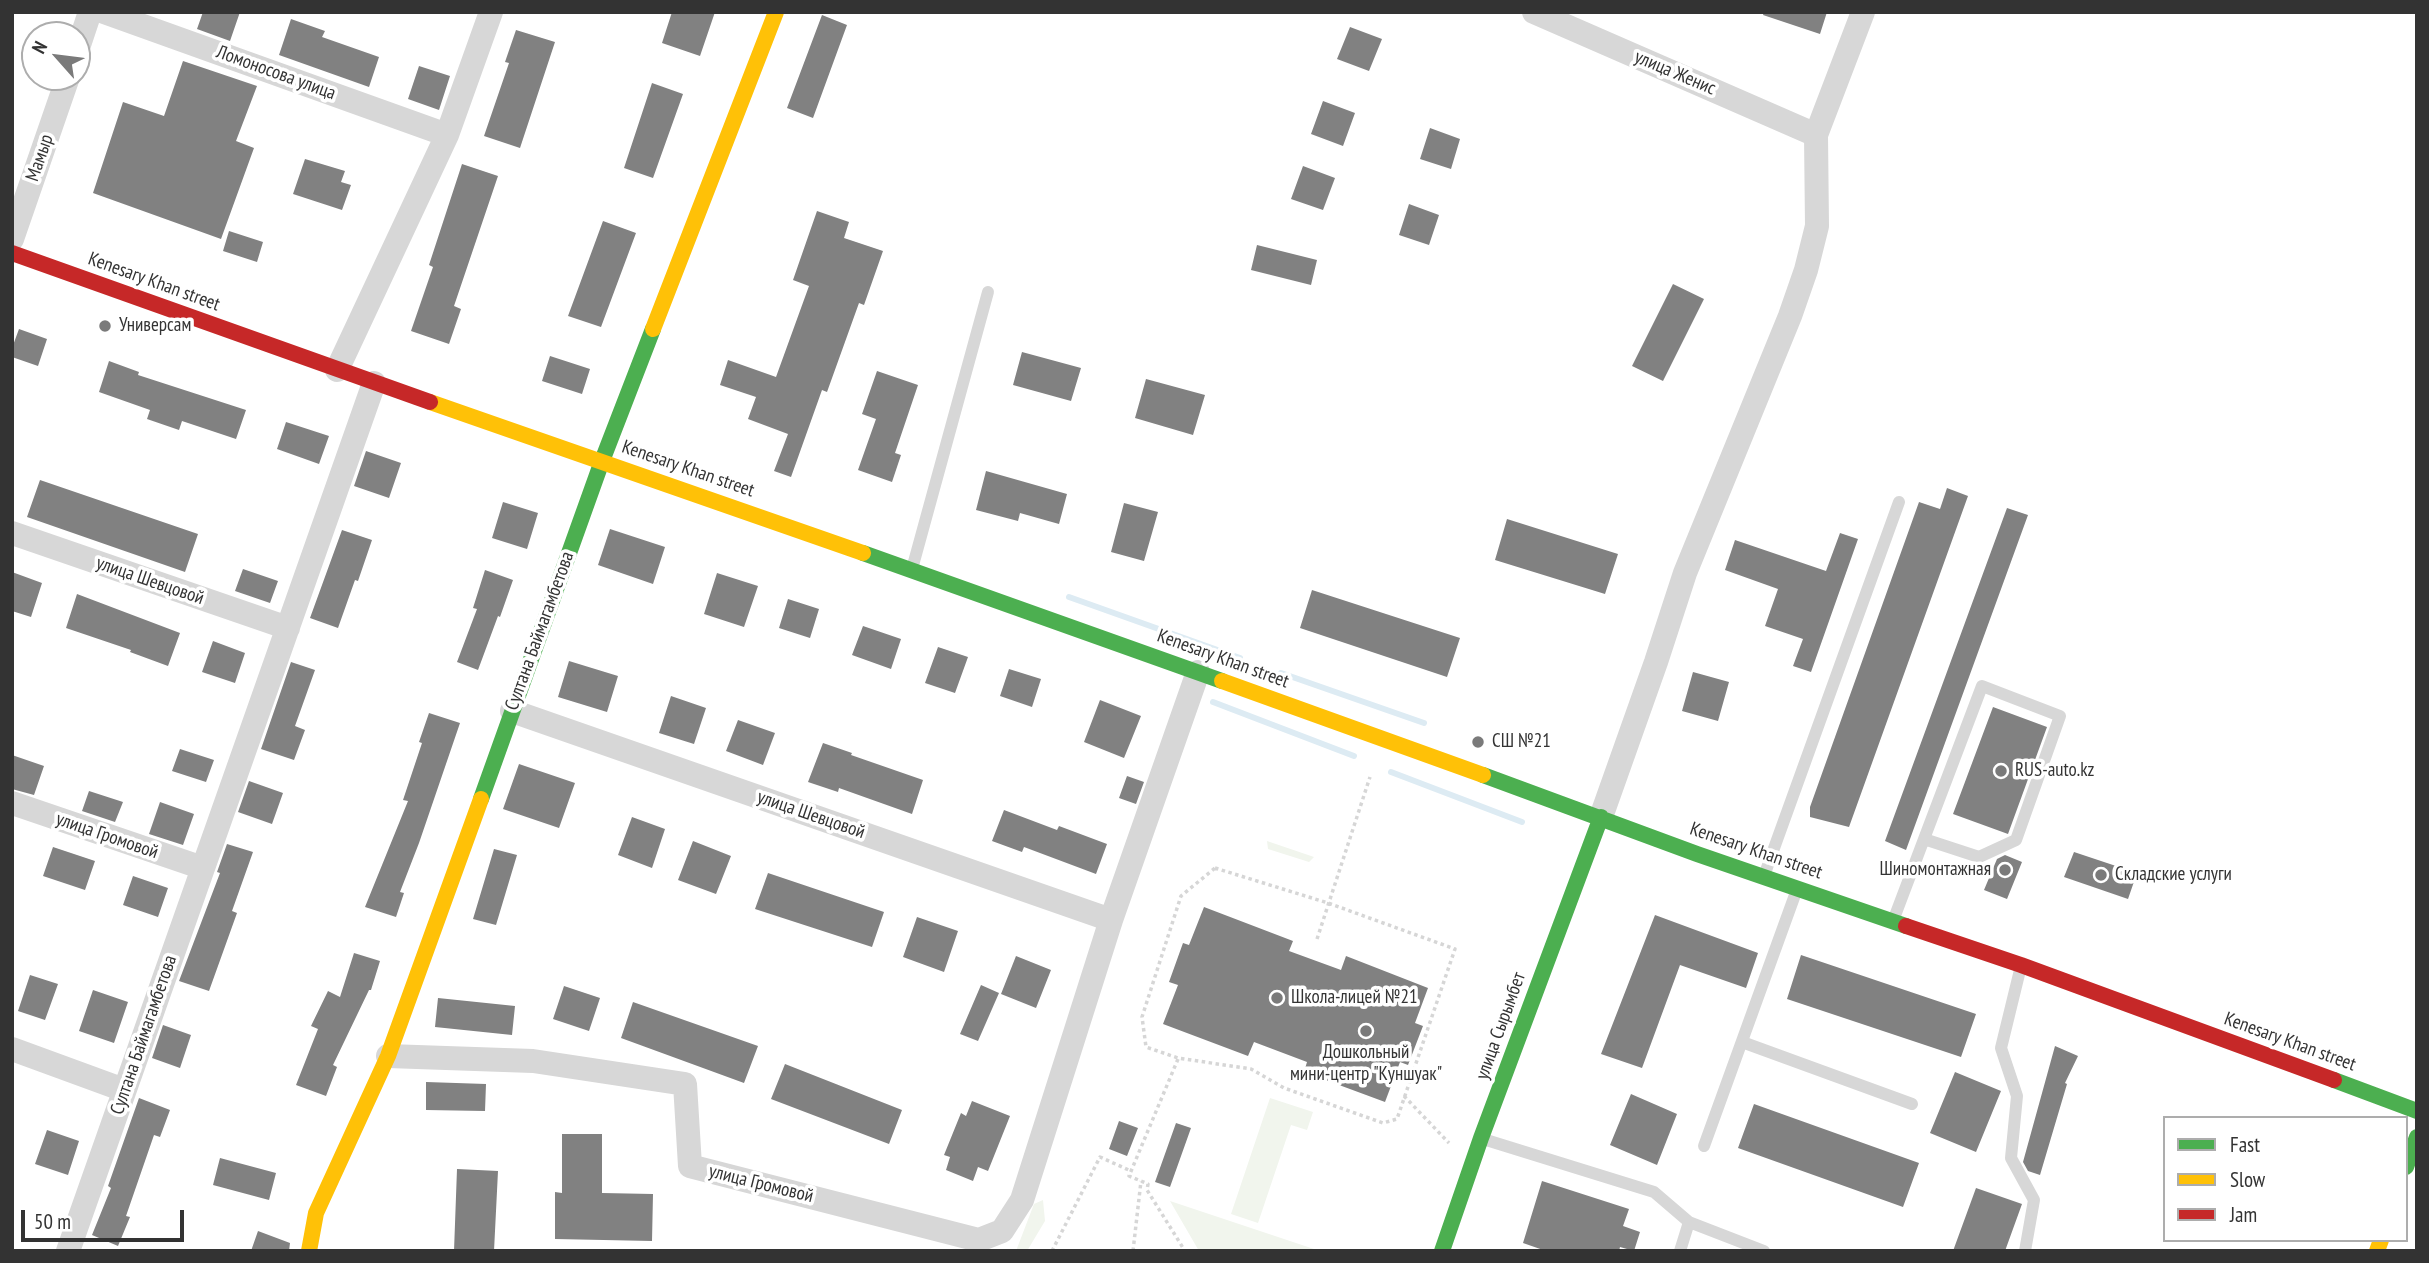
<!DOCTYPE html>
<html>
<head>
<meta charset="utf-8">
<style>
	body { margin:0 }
	#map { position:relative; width:2429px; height:1263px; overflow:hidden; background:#fff; font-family:"PT Sans Narrow",sans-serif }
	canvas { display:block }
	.frame { position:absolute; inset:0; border:14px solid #333; pointer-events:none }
	.legend { position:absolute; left:2163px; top:1116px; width:245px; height:126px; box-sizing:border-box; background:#fff; border:2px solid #adadad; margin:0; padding:9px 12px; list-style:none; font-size:21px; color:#333 }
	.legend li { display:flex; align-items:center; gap:14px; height:35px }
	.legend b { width:35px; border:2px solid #adadad }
	.north { position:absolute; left:21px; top:21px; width:70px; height:70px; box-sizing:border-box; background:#fff; border:2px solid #adadad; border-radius:50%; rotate:298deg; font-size:19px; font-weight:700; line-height:28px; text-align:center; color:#333 }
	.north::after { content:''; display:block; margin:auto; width:24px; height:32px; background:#7a7a7a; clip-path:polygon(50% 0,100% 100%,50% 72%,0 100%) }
	.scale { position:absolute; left:21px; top:1210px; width:163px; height:32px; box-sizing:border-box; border:4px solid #333; border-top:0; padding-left:9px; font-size:21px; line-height:24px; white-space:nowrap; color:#333; -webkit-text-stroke:5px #fff; paint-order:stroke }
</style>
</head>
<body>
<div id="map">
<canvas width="2429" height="1263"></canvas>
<div class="frame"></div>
<ul class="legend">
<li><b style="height:9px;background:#4caf50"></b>Fast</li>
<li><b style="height:9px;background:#ffc107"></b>Slow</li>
<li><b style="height:9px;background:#c62828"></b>Jam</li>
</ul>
<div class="north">N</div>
<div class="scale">50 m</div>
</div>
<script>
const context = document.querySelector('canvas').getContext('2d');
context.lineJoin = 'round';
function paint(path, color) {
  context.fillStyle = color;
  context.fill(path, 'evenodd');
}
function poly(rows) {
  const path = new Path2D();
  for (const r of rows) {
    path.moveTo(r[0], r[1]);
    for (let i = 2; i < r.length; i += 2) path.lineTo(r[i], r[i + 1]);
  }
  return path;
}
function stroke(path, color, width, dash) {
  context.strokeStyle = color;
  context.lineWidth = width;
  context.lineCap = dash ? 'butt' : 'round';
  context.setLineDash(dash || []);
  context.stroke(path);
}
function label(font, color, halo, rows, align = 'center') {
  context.font = font + ' "PT Sans Narrow",sans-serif';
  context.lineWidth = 7;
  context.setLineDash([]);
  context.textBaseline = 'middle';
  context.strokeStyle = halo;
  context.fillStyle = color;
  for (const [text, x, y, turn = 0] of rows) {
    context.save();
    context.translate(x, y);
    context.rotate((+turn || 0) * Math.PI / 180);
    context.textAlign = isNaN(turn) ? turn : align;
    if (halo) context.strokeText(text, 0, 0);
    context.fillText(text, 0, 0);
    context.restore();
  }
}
paint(poly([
	[1267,841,1314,857,1309,862,1268,849],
	[1270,1098,1313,1112,1307,1130,1291,1125,1258,1223,1231,1214],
	[1043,1200,1045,1221,1027,1251,1016,1251,1034,1204],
	[1170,1201,1320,1251,1199,1251]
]), '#f1f5ed');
stroke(poly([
	[1069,597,1240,658],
	[1281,673,1424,723],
	[1213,702,1354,756],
	[1391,772,1522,822]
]), '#ddebf3', 6);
paint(poly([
	[203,12,240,12,230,41,197,29],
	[672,12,715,12,700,56,662,43],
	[1764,12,1827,12,1820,34,1763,15],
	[822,15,847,25,813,118,787,108],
	[291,19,325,31,322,37,379,57,369,87,279,55],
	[1350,27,1382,39,1369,71,1337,59],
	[516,30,555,42,520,148,484,136,509,63,505,62],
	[183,61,257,86,236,141,254,148,221,239,93,193,123,102,164,116],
	[419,66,450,76,439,110,408,99],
	[652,83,683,94,653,178,624,168],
	[1323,101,1355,113,1343,146,1311,134],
	[1430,128,1460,139,1451,169,1420,159],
	[305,159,345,171,341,182,351,185,342,210,293,194],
	[462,164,498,176,454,306,461,309,449,344,411,331,433,267,429,265],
	[1303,166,1335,178,1323,210,1291,199],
	[1409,204,1439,215,1429,245,1399,235],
	[817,211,849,222,844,238,883,251,864,305,859,303,827,392,822,390,791,477,774,471,788,434,748,419,756,397,720,385,728,360,776,377,809,286,793,280],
	[603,221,636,233,601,327,568,316],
	[229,231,263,242,257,262,223,251],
	[1257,245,1317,260,1311,285,1251,270],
	[1673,284,1704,299,1663,381,1632,366],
	[19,329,47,339,38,366,12,357,12,348],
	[1022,352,1081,368,1071,401,1013,385],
	[550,356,590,369,582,394,542,381],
	[109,361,139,372,138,375,246,410,236,439,182,421,179,430,147,419,150,410,99,392],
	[877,371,918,385,895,453,901,455,892,482,858,470,876,419,862,414],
	[1146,379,1205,395,1193,435,1135,418],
	[286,422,329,436,319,464,277,449],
	[366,451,401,463,389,498,354,486],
	[986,471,1067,494,1059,524,1020,513,1018,521,976,510],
	[40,480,198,534,185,572,27,517],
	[1947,488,1968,496,1849,827,1810,817,1810,807,1919,502,1940,509],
	[503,502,538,513,527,549,492,538],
	[1124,503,1158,512,1144,561,1111,552],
	[2007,508,2028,515,1906,850,1885,841],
	[1507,519,1618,554,1605,594,1495,560],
	[610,529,665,547,653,584,598,565],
	[342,530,372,540,358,581,355,580,338,628,310,618],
	[1840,533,1858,539,1811,672,1793,666,1803,639,1765,626,1778,589,1725,570,1735,540,1826,571],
	[243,569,278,581,270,603,235,591],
	[485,570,513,580,500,617,498,616,478,670,457,662,477,609,473,608],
	[12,572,42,583,31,617,12,611],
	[717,573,758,586,744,627,704,614],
	[1312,590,1460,638,1447,677,1300,628],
	[77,594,180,633,168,666,130,652,131,650,66,628],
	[788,599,819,609,810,638,779,628],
	[863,626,901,639,891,669,852,655],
	[213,641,245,653,235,683,202,672],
	[938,647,968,657,955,693,925,683],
	[569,661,618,676,607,712,558,697],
	[291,662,315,670,295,726,305,730,294,760,261,749],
	[1009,669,1041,679,1032,707,1000,696],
	[1693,672,1729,682,1718,721,1682,711],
	[671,696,706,708,694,744,659,733],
	[1100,700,1141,716,1124,758,1084,742],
	[1993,707,2047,727,2008,834,1953,814],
	[429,713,460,723,419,843,400,892,404,893,396,917,365,907,408,801,403,800,422,743,419,742],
	[738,720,775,733,763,765,726,751],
	[823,743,852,753,851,755,923,780,912,814,839,788,838,792,808,782],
	[180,749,214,760,206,782,172,771],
	[12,755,44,766,34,795,12,789],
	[519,764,575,783,559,828,503,809],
	[1127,776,1144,782,1136,804,1119,798],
	[249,781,283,793,272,824,238,812],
	[89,791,123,802,115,822,82,811],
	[160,802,194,814,183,845,149,834],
	[1004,810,1057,830,1059,826,1107,844,1096,874,1024,847,1022,852,992,841],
	[632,817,665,829,652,868,618,855],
	[693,841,731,856,716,894,678,880],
	[227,844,253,852,232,911,237,913,209,991,179,981,220,873,217,872],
	[53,847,95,861,85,890,43,876],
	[494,849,517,855,496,925,473,919],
	[2074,852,2137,873,2128,899,2064,877],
	[2005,855,2022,862,2007,899,1984,890,1997,859],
	[768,873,884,912,872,947,755,909],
	[133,876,168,888,158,917,123,905],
	[1204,907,1293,941,1289,951,1341,970,1346,956,1428,988,1415,1023,1423,1026,1408,1065,1400,1062,1385,1102,1304,1072,1307,1062,1254,1042,1248,1056,1163,1024,1178,985,1169,982,1183,943,1189,945],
	[1655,915,1758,953,1746,988,1680,965,1642,1068,1601,1054],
	[917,917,958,931,944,972,903,957],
	[354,953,380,961,371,990,369,990,333,1065,337,1067,326,1096,296,1085,318,1029,311,1026,328,991,340,997],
	[1801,955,1976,1014,1961,1057,1787,999],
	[1016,956,1051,970,1036,1008,1001,994],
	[30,975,58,984,45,1020,18,1011],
	[981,985,999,993,978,1041,960,1034],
	[564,986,600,998,589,1031,553,1019],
	[93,990,128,1002,114,1043,79,1031],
	[438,998,515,1006,512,1035,435,1027],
	[633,1002,758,1046,744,1083,621,1038],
	[163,1025,191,1035,180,1068,152,1058],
	[2055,1046,2078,1056,2065,1083,2067,1084,2040,1175,2028,1171,2023,1162],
	[785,1064,902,1110,889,1144,771,1099],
	[1955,1072,2001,1091,1976,1152,1930,1133],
	[426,1082,486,1084,485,1111,426,1110],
	[1631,1094,1677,1114,1657,1165,1610,1145],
	[139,1098,170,1110,160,1137,154,1135,126,1216,130,1217,118,1246,92,1235,111,1188,108,1186],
	[972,1101,1010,1116,988,1171,978,1167,973,1181,946,1170,950,1157,944,1155,961,1113,966,1116],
	[1754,1104,1919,1163,1903,1207,1738,1148],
	[1119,1121,1138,1128,1127,1156,1109,1149],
	[1176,1123,1191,1128,1170,1187,1155,1182],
	[47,1130,79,1141,68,1175,35,1164],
	[562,1134,602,1134,602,1193,653,1194,652,1241,555,1239,555,1192,562,1193],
	[220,1158,276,1173,269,1200,213,1185],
	[457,1169,498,1171,494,1251,454,1251],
	[1542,1181,1629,1209,1623,1226,1640,1232,1634,1251,1620,1247,1619,1251,1546,1251,1523,1243],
	[1976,1188,2022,1204,2005,1251,1953,1251],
	[258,1231,290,1243,289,1251,251,1251]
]), '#818181');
stroke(poly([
	[1215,868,1328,903,1455,949,1397,1119,1383,1123,1284,1088,1251,1069,1178,1058,1146,1047,1142,1017,1181,896,1215,868],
	[1317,939,1370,777],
	[1178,1059,1129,1176,1148,1184,1147,1190,1185,1251],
	[1404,1096,1449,1143],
	[1052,1251,1100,1157,1131,1171],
	[1133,1251,1141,1181]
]), '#d6d6d6', 3.5, [3.5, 3.5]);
stroke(poly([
	[912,569,988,292],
	[1764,876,1899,502],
	[1893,921,1924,839,1982,686,2060,716,2016,840,1979,857,1924,839],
	[2021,966,2001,1048,2017,1096,2011,1158,2034,1200,2025,1251],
	[1742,1042,1912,1104],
	[1483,1139,1654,1192,1689,1222,1680,1251],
	[1704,1146,1796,892],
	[1689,1222,1764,1251]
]), '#d7d7d7', 12);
stroke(poly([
	[104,12,447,135],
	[1534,12,1816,135],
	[77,51,90,12],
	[12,239,68,77],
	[337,370,447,135,491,12],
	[12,533,288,628],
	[512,711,1111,920],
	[12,803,203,868],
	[1601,817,1656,662,1685,573,1790,316,1806,270,1817,226,1816,135,1863,12],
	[12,1049,124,1090],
	[388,1056,533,1061,685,1084,690,1166,979,1240,1002,1231,1022,1200,1111,920,1198,672],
	[68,1251,374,383]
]), '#d7d7d7', 24);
stroke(poly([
	[863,553,1222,681],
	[1483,775,1697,854,1906,926],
	[481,799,602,461,653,329],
	[2334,1080,2417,1111],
	[2406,1167,2417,1137],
	[1442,1251,1481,1138,1601,817]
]), '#4caf50', 16);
stroke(poly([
	[653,329,776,12],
	[430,402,863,553],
	[1222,681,1483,775],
	[309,1251,316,1213,388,1056,481,799],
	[2377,1251,2381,1240]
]), '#ffc107', 16);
stroke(poly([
	[12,253,430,402],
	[1906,926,2021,965,2334,1080]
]), '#c62828', 16);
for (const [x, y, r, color] of [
	[105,326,7,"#7a7a7a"],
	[1478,742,7,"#7a7a7a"],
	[2001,771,7,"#7a7a7a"],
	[2005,870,7,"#7a7a7a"],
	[2101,875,7,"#7a7a7a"],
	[1277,998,7,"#7a7a7a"],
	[1366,1031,7,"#7a7a7a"]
]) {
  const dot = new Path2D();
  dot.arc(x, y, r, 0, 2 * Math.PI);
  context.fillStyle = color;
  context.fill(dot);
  stroke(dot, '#fff', 2.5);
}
label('19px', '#333', '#fff', [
	["Ломоносова улица",276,73,20],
	["улица Женис",1675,73,23],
	["Мамыр",40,158,-71],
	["Kenesary Khan street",154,282,20],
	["Kenesary Khan street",688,469,19],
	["улица Шевцовой",150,581,19],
	["Султана Баймагамбетова",540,631,-70],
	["Kenesary Khan street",1223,659,20],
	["улица Шевцовой",811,815,19],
	["улица Громовой",107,836,19],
	["Kenesary Khan street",1756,851,19],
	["улица Сырымбет",1501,1026,-70],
	["Султана Баймагамбетова",144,1035,-71],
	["Kenesary Khan street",2290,1042,20],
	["улица Громовой",761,1184,14]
]);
label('19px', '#333', '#fff', [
	["Универсам",119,326],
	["СШ №21",1492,742],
	["RUS-auto.kz",2015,771],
	["Шиномонтажная",1991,870,"right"],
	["Складские услуги",2115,875],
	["Школа-лицей №21",1291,998],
	["Дошкольный",1366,1053,"center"],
	["мини-центр \"Куншуак\"",1366,1075,"center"]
], 'left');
</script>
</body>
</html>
